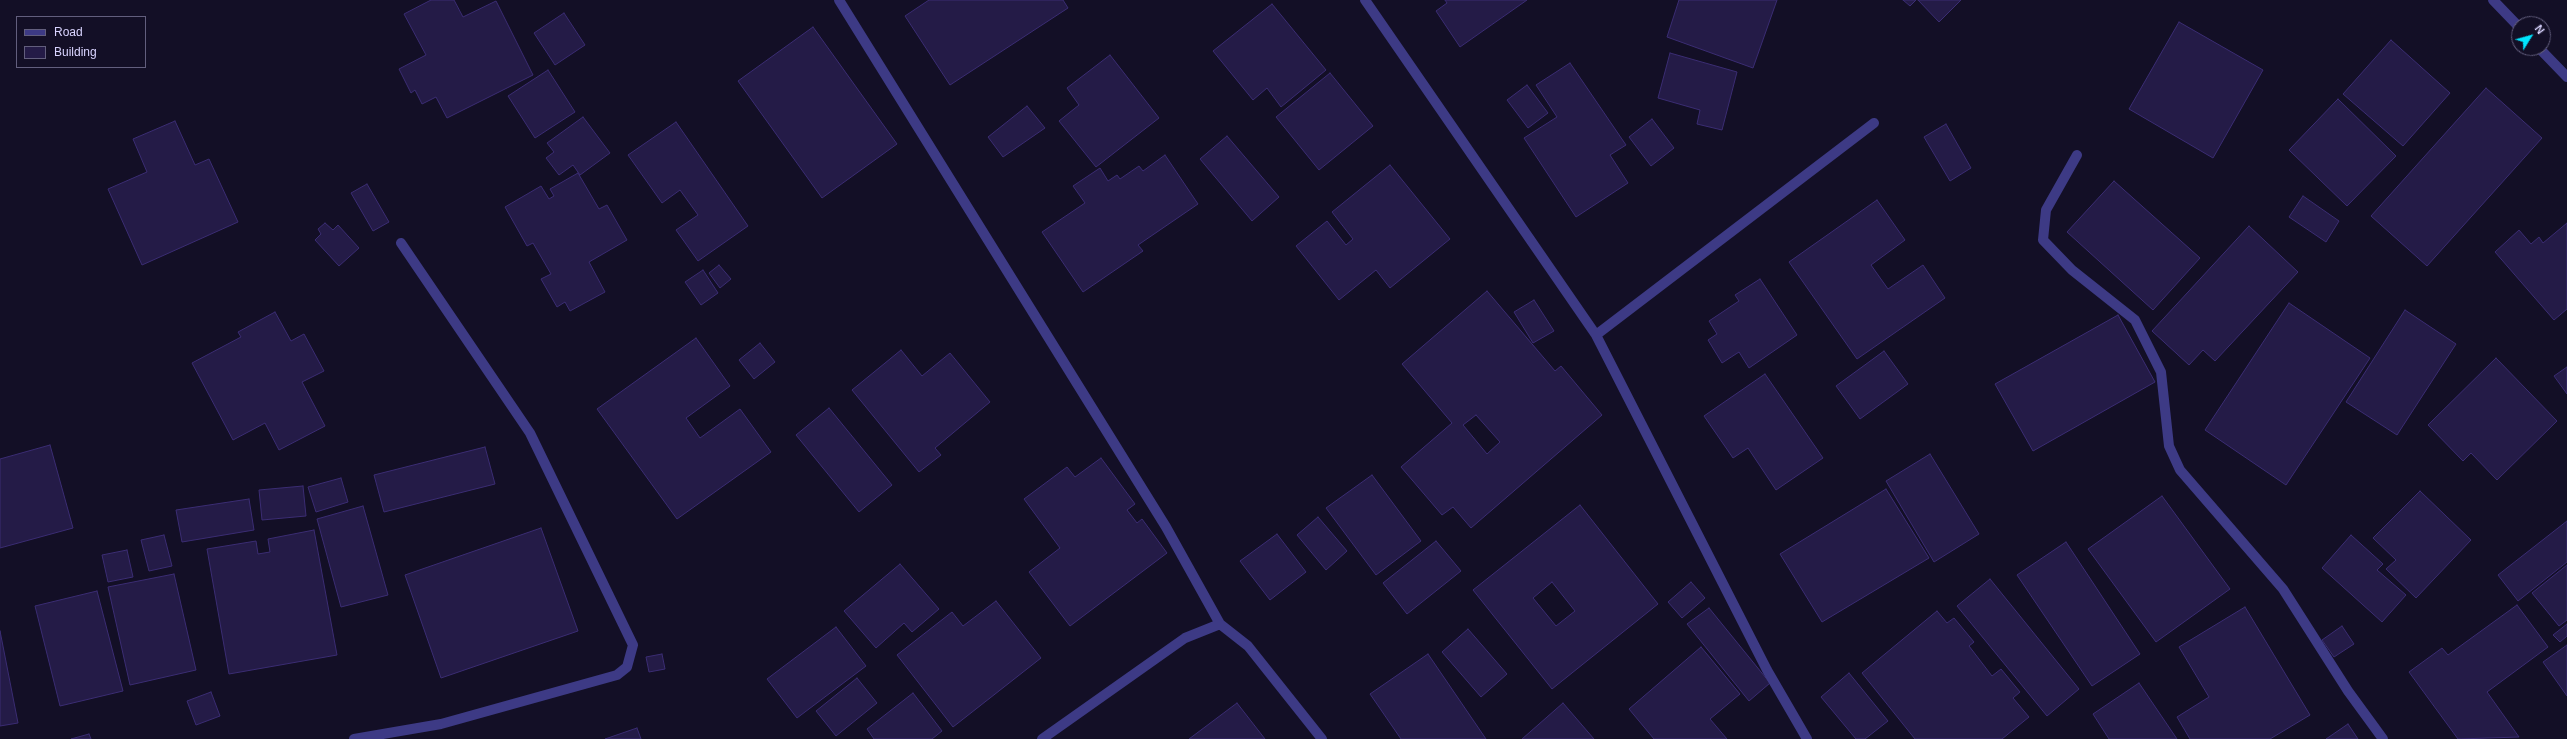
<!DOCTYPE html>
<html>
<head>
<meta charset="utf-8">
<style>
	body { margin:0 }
	#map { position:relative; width:2567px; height:739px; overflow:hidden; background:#130f26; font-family:Arial,sans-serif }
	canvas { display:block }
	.legend { position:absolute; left:16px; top:16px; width:130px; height:52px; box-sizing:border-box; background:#130f26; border:1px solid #625e7d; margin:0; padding:5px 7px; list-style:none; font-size:12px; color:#d9d4ff }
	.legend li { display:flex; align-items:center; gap:8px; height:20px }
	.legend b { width:20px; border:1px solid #625e7d }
	.north { position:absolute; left:2511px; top:16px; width:40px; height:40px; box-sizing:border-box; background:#130f26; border:1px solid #625e7d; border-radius:50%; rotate:53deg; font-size:11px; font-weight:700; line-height:16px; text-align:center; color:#d9d4ff }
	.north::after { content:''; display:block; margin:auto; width:14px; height:18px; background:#00e5ff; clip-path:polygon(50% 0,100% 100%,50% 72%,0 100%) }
</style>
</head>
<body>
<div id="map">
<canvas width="2567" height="739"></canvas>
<ul class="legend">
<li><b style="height:5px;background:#3d3a85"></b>Road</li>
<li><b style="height:11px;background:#241b47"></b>Building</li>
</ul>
<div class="north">N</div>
</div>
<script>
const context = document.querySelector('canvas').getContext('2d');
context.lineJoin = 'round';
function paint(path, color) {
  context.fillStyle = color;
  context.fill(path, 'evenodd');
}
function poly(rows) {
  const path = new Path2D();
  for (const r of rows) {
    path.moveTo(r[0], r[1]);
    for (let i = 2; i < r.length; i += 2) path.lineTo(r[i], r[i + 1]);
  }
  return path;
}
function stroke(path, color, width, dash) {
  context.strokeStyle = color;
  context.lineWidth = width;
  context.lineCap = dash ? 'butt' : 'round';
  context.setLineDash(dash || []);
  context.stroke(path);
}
const building = poly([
	[431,0,454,0,463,17,496,1,533,75,447,118,436,97,422,104,415,90,411,93,399,69,426,55,404,14,431,0],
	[929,0,1063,0,1068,8,950,85,905,16,929,0],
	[1445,0,1527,0,1460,47,1436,11,1447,3,1445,0],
	[1679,0,1777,0,1753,68,1667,37,1679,0],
	[1903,0,1916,0,1910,6,1903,0],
	[1918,0,1961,0,1939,22,1918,0],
	[1272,4,1326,70,1281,107,1267,88,1253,100,1213,51,1272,4],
	[564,13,585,45,555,65,534,33,564,13],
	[2179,22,2263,70,2213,158,2129,109,2179,22],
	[813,27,897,144,822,198,738,81,813,27],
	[2391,40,2450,93,2403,146,2343,94,2391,40],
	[1670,53,1737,72,1722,130,1697,124,1700,110,1658,98,1670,53],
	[1110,55,1159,118,1096,167,1059,121,1079,105,1067,88,1110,55],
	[1570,63,1626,145,1610,155,1628,183,1576,217,1524,138,1557,117,1536,85,1570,63],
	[548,70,575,112,535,138,508,96,548,70],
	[1330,73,1373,126,1319,170,1276,117,1330,73],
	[1527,85,1548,113,1528,128,1507,100,1527,85],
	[2486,88,2542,138,2427,266,2371,216,2486,88],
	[2338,99,2396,156,2347,206,2289,150,2338,99],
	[1027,106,1045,128,1003,157,988,137,1027,106],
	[583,117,610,153,580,175,573,165,559,175,546,158,554,152,547,143,583,117],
	[1652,119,1674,148,1651,166,1629,137,1652,119],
	[175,121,195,165,209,159,238,222,142,265,108,189,147,172,133,139,175,121],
	[676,122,748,226,698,261,676,230,698,215,680,190,662,203,628,155,676,122],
	[1946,124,1971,168,1950,181,1924,137,1946,124],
	[1227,136,1279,197,1252,221,1200,159,1227,136],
	[1165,155,1198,204,1138,245,1143,251,1083,292,1042,232,1085,203,1073,186,1100,168,1108,181,1117,175,1120,179,1139,166,1143,171,1165,155],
	[1390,165,1450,239,1390,288,1376,270,1339,300,1296,246,1327,221,1346,245,1353,239,1332,212,1390,165],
	[578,173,599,209,607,205,627,240,589,262,605,292,570,311,565,302,557,307,541,279,551,274,533,243,527,246,505,207,541,186,549,199,554,196,550,189,578,173],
	[2114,181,2200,258,2153,310,2067,232,2114,181],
	[367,184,389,222,373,231,351,193,367,184],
	[2303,196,2339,221,2326,242,2289,217,2303,196],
	[1877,200,1905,240,1871,265,1888,289,1923,265,1945,298,1857,359,1789,262,1877,200],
	[325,223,333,230,338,225,359,248,339,266,315,240,321,234,318,229,325,223],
	[2567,223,2567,309,2554,320,2495,252,2519,230,2531,244,2539,237,2543,243,2567,223],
	[2249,226,2298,272,2215,361,2203,350,2189,365,2152,331,2249,226],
	[719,265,731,279,720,288,709,273,719,265],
	[703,270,718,293,701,305,685,282,703,270],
	[1760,279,1797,335,1749,368,1739,352,1722,363,1708,340,1717,334,1709,321,1739,301,1735,295,1760,279],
	[1487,291,1555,371,1561,366,1602,415,1471,528,1453,507,1442,515,1401,467,1452,423,1402,364,1487,291],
	[1476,415,1500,442,1487,454,1463,425,1476,415],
	[1534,300,1554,331,1533,343,1514,312,1534,300],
	[2289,303,2370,358,2286,485,2205,430,2289,303],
	[2405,310,2456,344,2397,435,2346,402,2405,310],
	[275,312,291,341,304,334,324,371,302,382,325,426,279,450,265,423,233,440,192,363,241,337,238,332,275,312],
	[2118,315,2155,382,2033,451,1995,384,2118,315],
	[696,338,730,386,686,418,700,438,740,409,771,452,677,519,597,409,696,338],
	[760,343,775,362,754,379,739,360,760,343],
	[901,350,922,376,950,353,990,402,935,448,941,455,919,472,852,390,901,350],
	[1884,351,1908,384,1860,419,1836,386,1884,351],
	[2496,358,2557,421,2497,480,2471,453,2463,461,2428,425,2496,358],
	[2567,367,2567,394,2554,376,2567,367],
	[1765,374,1823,458,1776,490,1748,448,1733,458,1704,416,1765,374],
	[829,408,892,485,859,512,796,435,829,408],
	[50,445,73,528,0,548,0,459,50,445],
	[485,447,495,484,384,512,374,475,485,447],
	[1930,454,1979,534,1934,562,1886,481,1930,454],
	[1101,458,1135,504,1127,510,1137,523,1142,519,1167,553,1070,626,1029,572,1060,548,1024,499,1067,467,1075,477,1101,458],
	[1372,475,1421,541,1376,575,1326,508,1372,475],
	[341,478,348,502,316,512,308,487,341,478],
	[303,486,306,516,262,520,259,490,303,486],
	[1886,489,1929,558,1822,622,1780,554,1886,489],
	[2420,491,2471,540,2416,598,2386,569,2396,560,2373,538,2420,491],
	[2162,496,2230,589,2156,642,2088,549,2162,496],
	[249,499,254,530,182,542,176,510,249,499],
	[1580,505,1658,604,1552,689,1473,590,1580,505],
	[1552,582,1575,611,1556,626,1533,598,1552,582],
	[363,506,388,595,341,607,317,519,363,506],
	[1318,517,1347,551,1326,570,1297,535,1318,517],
	[2567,521,2567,562,2518,601,2498,575,2567,521],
	[541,528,578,631,441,678,405,575,541,528],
	[314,530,337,655,229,674,207,549,256,541,258,554,270,552,268,539,314,530],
	[1277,534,1306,572,1270,600,1240,561,1277,534],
	[164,535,172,566,149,571,141,540,164,535],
	[2351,535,2383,564,2377,570,2406,595,2382,622,2322,568,2351,535],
	[1436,541,1461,571,1407,614,1383,583,1436,541],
	[2066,542,2140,654,2092,686,2017,575,2066,542],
	[127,550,133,577,108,582,102,555,127,550],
	[900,564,939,609,912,632,904,623,876,648,844,611,900,564],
	[2567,565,2567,620,2559,626,2532,593,2567,565],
	[174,574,196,670,130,685,108,587,174,574],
	[1990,579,2079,689,2047,716,1957,606,1990,579],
	[1691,582,1705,598,1682,618,1668,602,1691,582],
	[97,591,123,691,60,706,35,606,97,591],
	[996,601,1041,658,953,727,897,655,952,612,963,626,996,601],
	[2517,605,2548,647,2487,692,2519,737,2458,739,2409,672,2442,648,2448,655,2517,605],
	[2245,607,2310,715,2270,739,2190,739,2177,717,2209,697,2179,647,2245,607],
	[1709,608,1770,683,1749,701,1687,624,1709,608],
	[1937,611,1947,623,1954,618,1974,642,1969,646,1992,676,2001,669,2020,692,2013,698,2029,717,2002,739,1915,739,1862,673,1937,611],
	[2567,624,2567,636,2560,642,2553,635,2567,624],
	[2342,626,2354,644,2334,657,2322,640,2342,626],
	[836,627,866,666,797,718,767,679,836,627],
	[1468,629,1507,674,1481,697,1442,652,1468,629],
	[0,631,18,723,0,726,0,631],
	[2567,645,2567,696,2543,662,2567,645],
	[1701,647,1740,694,1710,719,1727,739,1654,739,1629,709,1701,647],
	[662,654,665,669,649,672,646,657,662,654],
	[1428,654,1486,739,1401,739,1370,694,1428,654],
	[1849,673,1888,721,1865,739,1856,739,1821,697,1849,673],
	[857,678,877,703,836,736,816,711,857,678],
	[2139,683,2177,739,2109,739,2093,714,2139,683],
	[211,692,220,716,196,725,187,701,211,692],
	[913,693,942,731,932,739,874,739,867,729,913,693],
	[1237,703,1265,739,1189,739,1237,703],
	[1563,703,1594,739,1522,739,1563,703],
	[2348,724,2358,739,2326,739,2348,724],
	[637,728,641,739,605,739,637,728],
	[89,734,91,739,71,739,89,734]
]);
paint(building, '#241b47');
stroke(building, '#3b2d73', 1);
stroke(poly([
	[839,0,1166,527,1220,624],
	[1365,0,1596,335,1767,670,1807,739],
	[2493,0,2519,27],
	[2539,48,2567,77],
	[2077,155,2046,210,2043,240,2072,270,2135,320,2161,372,2169,446,2180,470,2283,589,2348,691,2383,739],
	[1596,335,1874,123],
	[354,739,441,724,617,675,627,667,633,645,530,433,401,243],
	[1042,739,1185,638,1220,624,1248,646,1322,739]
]), '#3d3a85', 10);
</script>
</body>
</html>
